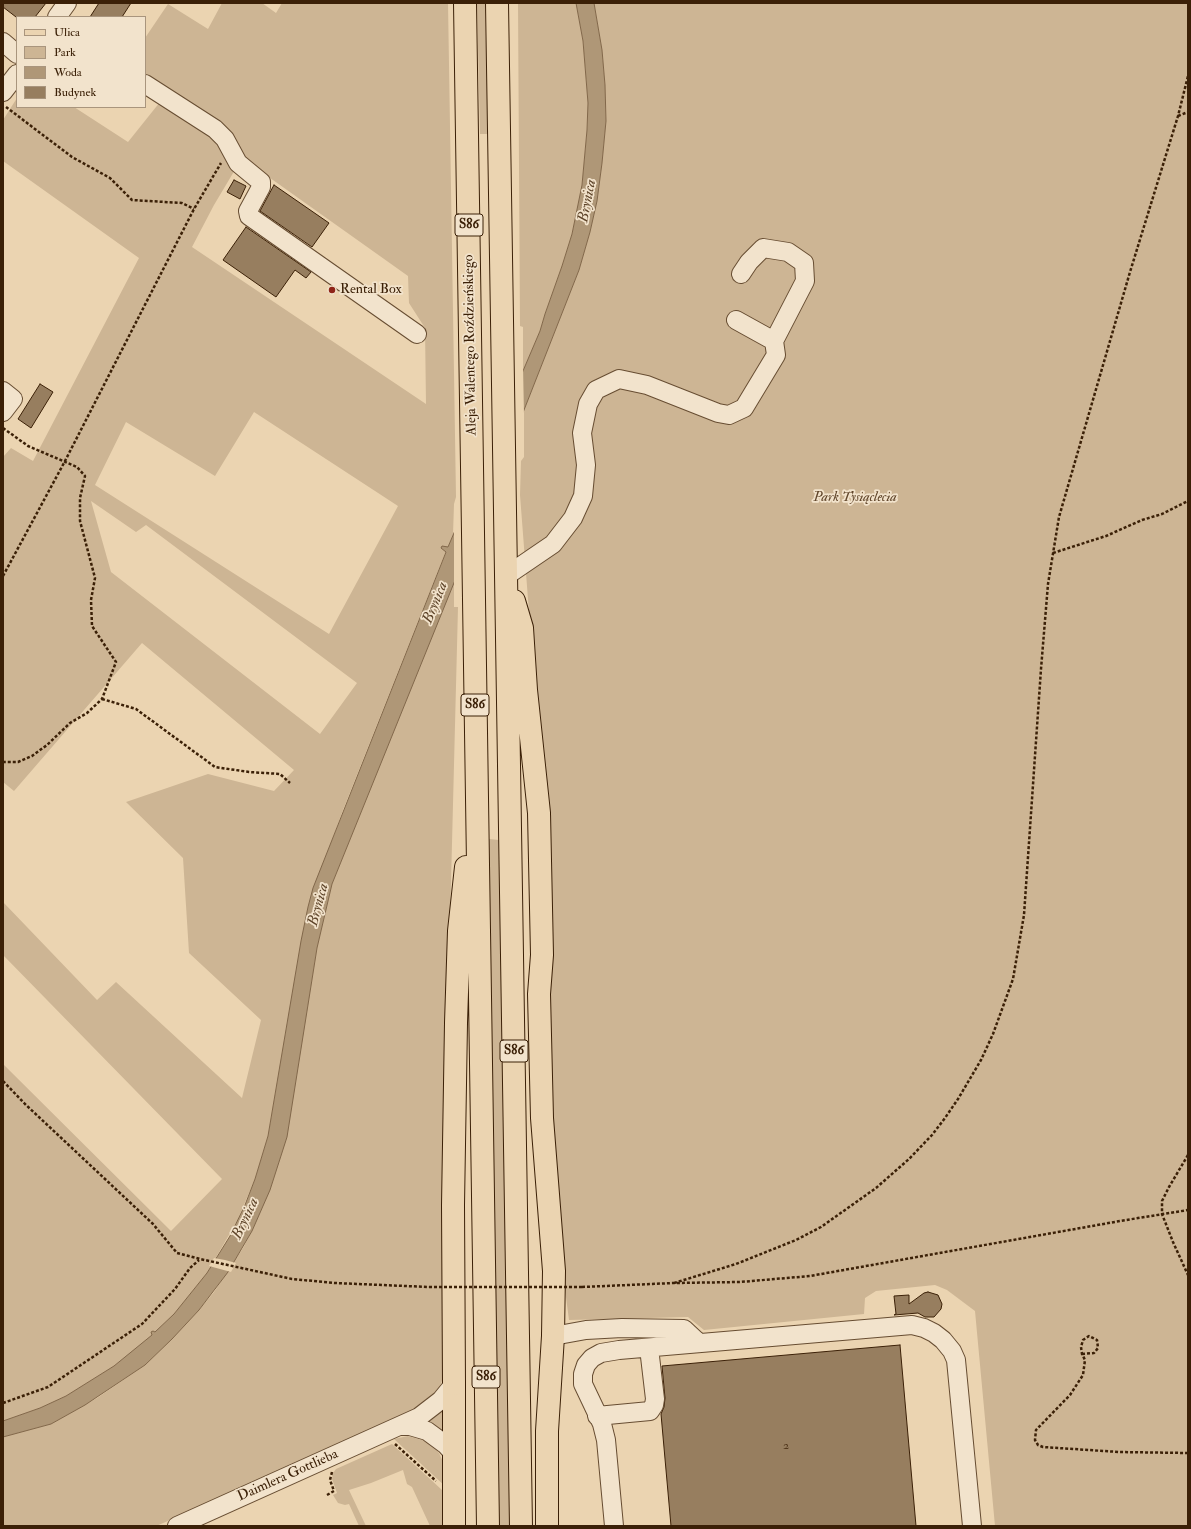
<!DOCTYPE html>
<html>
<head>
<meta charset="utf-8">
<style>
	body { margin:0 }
	#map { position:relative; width:1191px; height:1529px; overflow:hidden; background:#ebd4b1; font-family:"IM FELL Double Pica",serif }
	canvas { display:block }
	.frame { position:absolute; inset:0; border:4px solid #3b2007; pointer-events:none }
	.legend { position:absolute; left:16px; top:16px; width:130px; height:92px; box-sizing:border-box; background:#f2e3cc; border:1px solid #a9957d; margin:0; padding:5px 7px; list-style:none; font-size:12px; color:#3b2007 }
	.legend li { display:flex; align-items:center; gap:8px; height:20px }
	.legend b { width:20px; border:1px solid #a9957d }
</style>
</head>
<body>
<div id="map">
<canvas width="1191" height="1529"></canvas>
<div class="frame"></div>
<ul class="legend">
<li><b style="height:5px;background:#ebd4b1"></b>Ulica</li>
<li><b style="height:11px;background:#cdb594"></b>Park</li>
<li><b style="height:11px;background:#af9777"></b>Woda</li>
<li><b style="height:11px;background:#977e5f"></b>Budynek</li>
</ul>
</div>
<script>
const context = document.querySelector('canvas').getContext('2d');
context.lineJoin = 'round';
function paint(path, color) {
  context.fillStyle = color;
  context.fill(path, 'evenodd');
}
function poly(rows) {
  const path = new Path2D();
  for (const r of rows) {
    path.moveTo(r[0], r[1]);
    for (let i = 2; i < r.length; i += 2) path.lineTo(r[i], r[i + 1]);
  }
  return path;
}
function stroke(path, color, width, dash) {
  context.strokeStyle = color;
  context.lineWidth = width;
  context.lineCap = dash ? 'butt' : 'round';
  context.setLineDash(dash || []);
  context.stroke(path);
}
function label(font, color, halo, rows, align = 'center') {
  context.font = font + ' "IM FELL Double Pica",serif';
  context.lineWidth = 3.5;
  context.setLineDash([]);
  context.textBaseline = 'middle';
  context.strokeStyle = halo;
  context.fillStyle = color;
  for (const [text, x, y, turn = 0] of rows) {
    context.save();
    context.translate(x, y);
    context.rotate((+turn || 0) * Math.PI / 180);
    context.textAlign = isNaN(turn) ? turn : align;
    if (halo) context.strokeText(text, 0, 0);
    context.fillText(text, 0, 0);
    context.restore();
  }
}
paint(poly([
	[222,3,262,3,276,13,282,3,448,3,456,497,454,504,453,535,448,547,441,548,446,551,343,810,308,907,268,1136,255,1179,237,1221,207,1273,194,1289,174,1314,155,1332,153,1331,151,1332,152,1335,134,1351,114,1366,66,1396,40,1408,3,1421,3,1064,171,1231,222,1179,3,955,3,902,97,1000,116,982,242,1098,261,1020,189,953,183,858,126,802,208,774,274,791,294,770,142,643,14,791,3,782,3,457,11,448,33,461,139,258,3,161,3,120,17,98,17,107,74,107,128,142,168,92,145,78,145,38,168,4,208,29],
	[242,158,408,276,409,303,425,328,426,404,192,247,214,205],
	[254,412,398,506,329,634,95,485,126,422,215,476],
	[91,501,136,532,146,525,357,683,320,734,111,572],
	[477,3,485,3,488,134,480,134],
	[518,3,576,3,583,41,588,103,587,130,582,185,572,234,562,266,545,314,540,331,523,371,523,327,520,326],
	[594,3,1188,3,1188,1526,995,1526,975,1311,947,1290,935,1285,876,1291,865,1298,864,1314,704,1330,688,1317,569,1320,561,1259,552,1147,537,716,520,495,521,461,524,457,524,410,579,270,590,232,597,201,602,163,606,121,605,85,602,50],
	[454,581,454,607,458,607,445,1119,444,1373,441,1384,436,1393,419,1410,218,1500,156,1526,3,1526,3,1437,51,1424,97,1398,145,1365,172,1339,199,1310,214,1292,243,1248,252,1231,274,1177,286,1137,317,948,332,884],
	[489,839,499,840,508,1260,510,1526,499,1526],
	[444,1407,446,1433,424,1424,433,1418],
	[408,1436,425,1441,435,1448,439,1453,445,1466,446,1487,394,1439],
	[392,1444,442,1490,442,1526,430,1526,412,1487,407,1484,403,1470,371,1483,349,1490,366,1526,359,1526,349,1504,345,1505,338,1503,333,1495,337,1493,332,1479,333,1473,336,1469]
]), '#cdb594');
const water = poly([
	[576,3,594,3,602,50,605,85,606,121,602,163,597,201,590,232,579,270,524,410,332,884,317,948,287,1137,270,1190,252,1231,228,1272,199,1310,172,1339,145,1365,85,1405,51,1424,3,1437,3,1421,40,1408,66,1396,114,1366,152,1335,151,1332,153,1331,155,1332,174,1314,207,1273,230,1236,245,1205,255,1179,268,1136,301,941,308,907,313,888,446,552,441,548,442,546,448,547,540,331,545,314,562,266,572,234,582,185,587,130,588,103,583,41,576,3]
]);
paint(water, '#af9777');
stroke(water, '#81674a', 1);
paint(poly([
	[523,366,524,415,454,586,454,527],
	[214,1258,225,1260,236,1263,231,1272,209,1266]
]), '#ebd4b1');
const building = poly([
	[3,3,46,3,35,17,16,17,3,7,3,3],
	[99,3,131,3,122,17,90,17,99,3],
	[234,180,246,186,240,199,227,192,234,180],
	[274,185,329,223,312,247,260,211,274,185],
	[246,227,311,272,306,278,295,270,276,297,223,260,246,227],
	[40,384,53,392,31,428,18,419,40,384],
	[928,1292,938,1295,942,1304,941,1309,934,1317,925,1317,918,1313,894,1315,896,1314,894,1296,909,1295,909,1304,924,1293,928,1292],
	[900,1345,916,1526,671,1526,661,1414,664,1407,665,1398,662,1366,900,1345]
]);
paint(building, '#977e5f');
stroke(building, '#3b2007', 1);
const minor = poly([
	[57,17,67,3],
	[3,42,17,54],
	[145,84,215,129,225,139,238,163,261,182,261,187,248,211,249,216,417,334],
	[3,92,17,74],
	[736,320,774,341],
	[3,391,13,399,3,412],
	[506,576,553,544,573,518,583,496,586,465,582,433,588,404,596,390,619,379,647,385,718,413,729,415,744,408,776,355,774,341,805,281,804,263,788,252,763,248,749,262,741,274],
	[553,1336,586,1330,622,1328,684,1329,699,1343],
	[597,1416,650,1411,654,1405,655,1399,649,1348],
	[400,1426,410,1426,427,1431,446,1445,454,1454],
	[177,1526,419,1417,441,1400,454,1384],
	[614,1526,606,1440,602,1424,583,1384,583,1374,586,1365,592,1358,601,1353,619,1350,912,1325,924,1328,934,1333,943,1340,952,1351,956,1360,972,1526]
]);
const major = poly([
	[454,1384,454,1526],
	[547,1526,547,1431,553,1336]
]);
const highway = poly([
	[465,3,488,1526],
	[497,3,521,1526],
	[514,601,522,628,526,690,539,813,542,955,539,994,542,1118,554,1271,553,1336],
	[454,1384,453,1205,456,1023,459,931,466,867]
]);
stroke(minor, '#674d32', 20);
stroke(major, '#3b2007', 24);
stroke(highway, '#3b2007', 24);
stroke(poly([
	[6,107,72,157,110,178,132,200,182,203,194,209],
	[1178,116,1188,112],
	[3,428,28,446,77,467,85,476,80,498,80,521,95,578,91,600,92,626,116,662,102,699,87,713,70,723,47,745,32,756,18,762,3,762],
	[1053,553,1106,536,1142,520,1162,514,1188,501],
	[3,576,65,461,194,209,221,163],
	[102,699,136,709,215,767,249,772,280,774,290,783],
	[3,1081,25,1104,153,1224,177,1253,200,1259,292,1279,335,1283,429,1287],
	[1188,1155,1169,1187,1162,1201,1162,1214,1173,1242,1188,1275],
	[674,1283,736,1264,796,1240,821,1227,876,1188,909,1159,932,1135,945,1118,958,1099,981,1060,993,1034,1013,979,1024,915,1041,669,1048,584,1059,517,1130,272,1178,116,1188,76],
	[582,1287,674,1283,740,1282,810,1276,1120,1221,1188,1210],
	[1082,1354,1094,1353,1098,1348,1097,1340,1089,1336,1083,1340,1081,1347,1082,1354,1085,1360,1083,1375,1070,1395,1036,1430,1035,1440,1038,1445,1043,1447,1119,1452,1188,1453],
	[3,1403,48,1387,142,1324,175,1289,190,1268,199,1260],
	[395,1444,436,1481],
	[327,1495,334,1491,330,1480,332,1472]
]), '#3b2007', 2.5, [3, 2]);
stroke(minor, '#f2e3cc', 18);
stroke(major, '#ebd4b1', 22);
stroke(highway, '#ebd4b1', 22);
stroke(poly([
	[429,1287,582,1287]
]), '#3b2007', 2.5, [3, 2]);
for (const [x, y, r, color] of [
	[332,290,4,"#8f2418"]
]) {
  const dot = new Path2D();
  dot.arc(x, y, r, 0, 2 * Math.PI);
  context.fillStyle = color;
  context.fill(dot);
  stroke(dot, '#f2e3cc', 1.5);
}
label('12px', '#52381d', null, [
	["2",786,1446]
]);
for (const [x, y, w] of [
	[469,225,28],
	[475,705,28],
	[514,1051,28],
	[486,1377,28]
]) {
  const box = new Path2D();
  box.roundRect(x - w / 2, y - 11, w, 22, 3);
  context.fillStyle = '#f2e3cc';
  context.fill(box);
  stroke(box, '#3b2007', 1);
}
label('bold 13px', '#3b2007', null, [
	["S86",469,225],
	["S86",475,705],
	["S86",514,1051],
	["S86",486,1377]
]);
label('14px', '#3b2007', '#f2e3cc', [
	["Rental Box",340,290]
], 'left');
label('14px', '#3b2007', '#f2e3cc', [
	["Aleja Walentego Roździeńskiego",471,345,-91],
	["Daimlera Gottlieba",288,1476,-24]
]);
label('italic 14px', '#60452a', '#f2e3cc', [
	["Park Tysiąclecia",855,498]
]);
label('italic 15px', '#5e4429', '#f2e3cc', [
	["Brynica",588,201,-79],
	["Brynica",436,603,-68],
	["Brynica",319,905,-75],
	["Brynica",246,1219,-65]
]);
</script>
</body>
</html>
